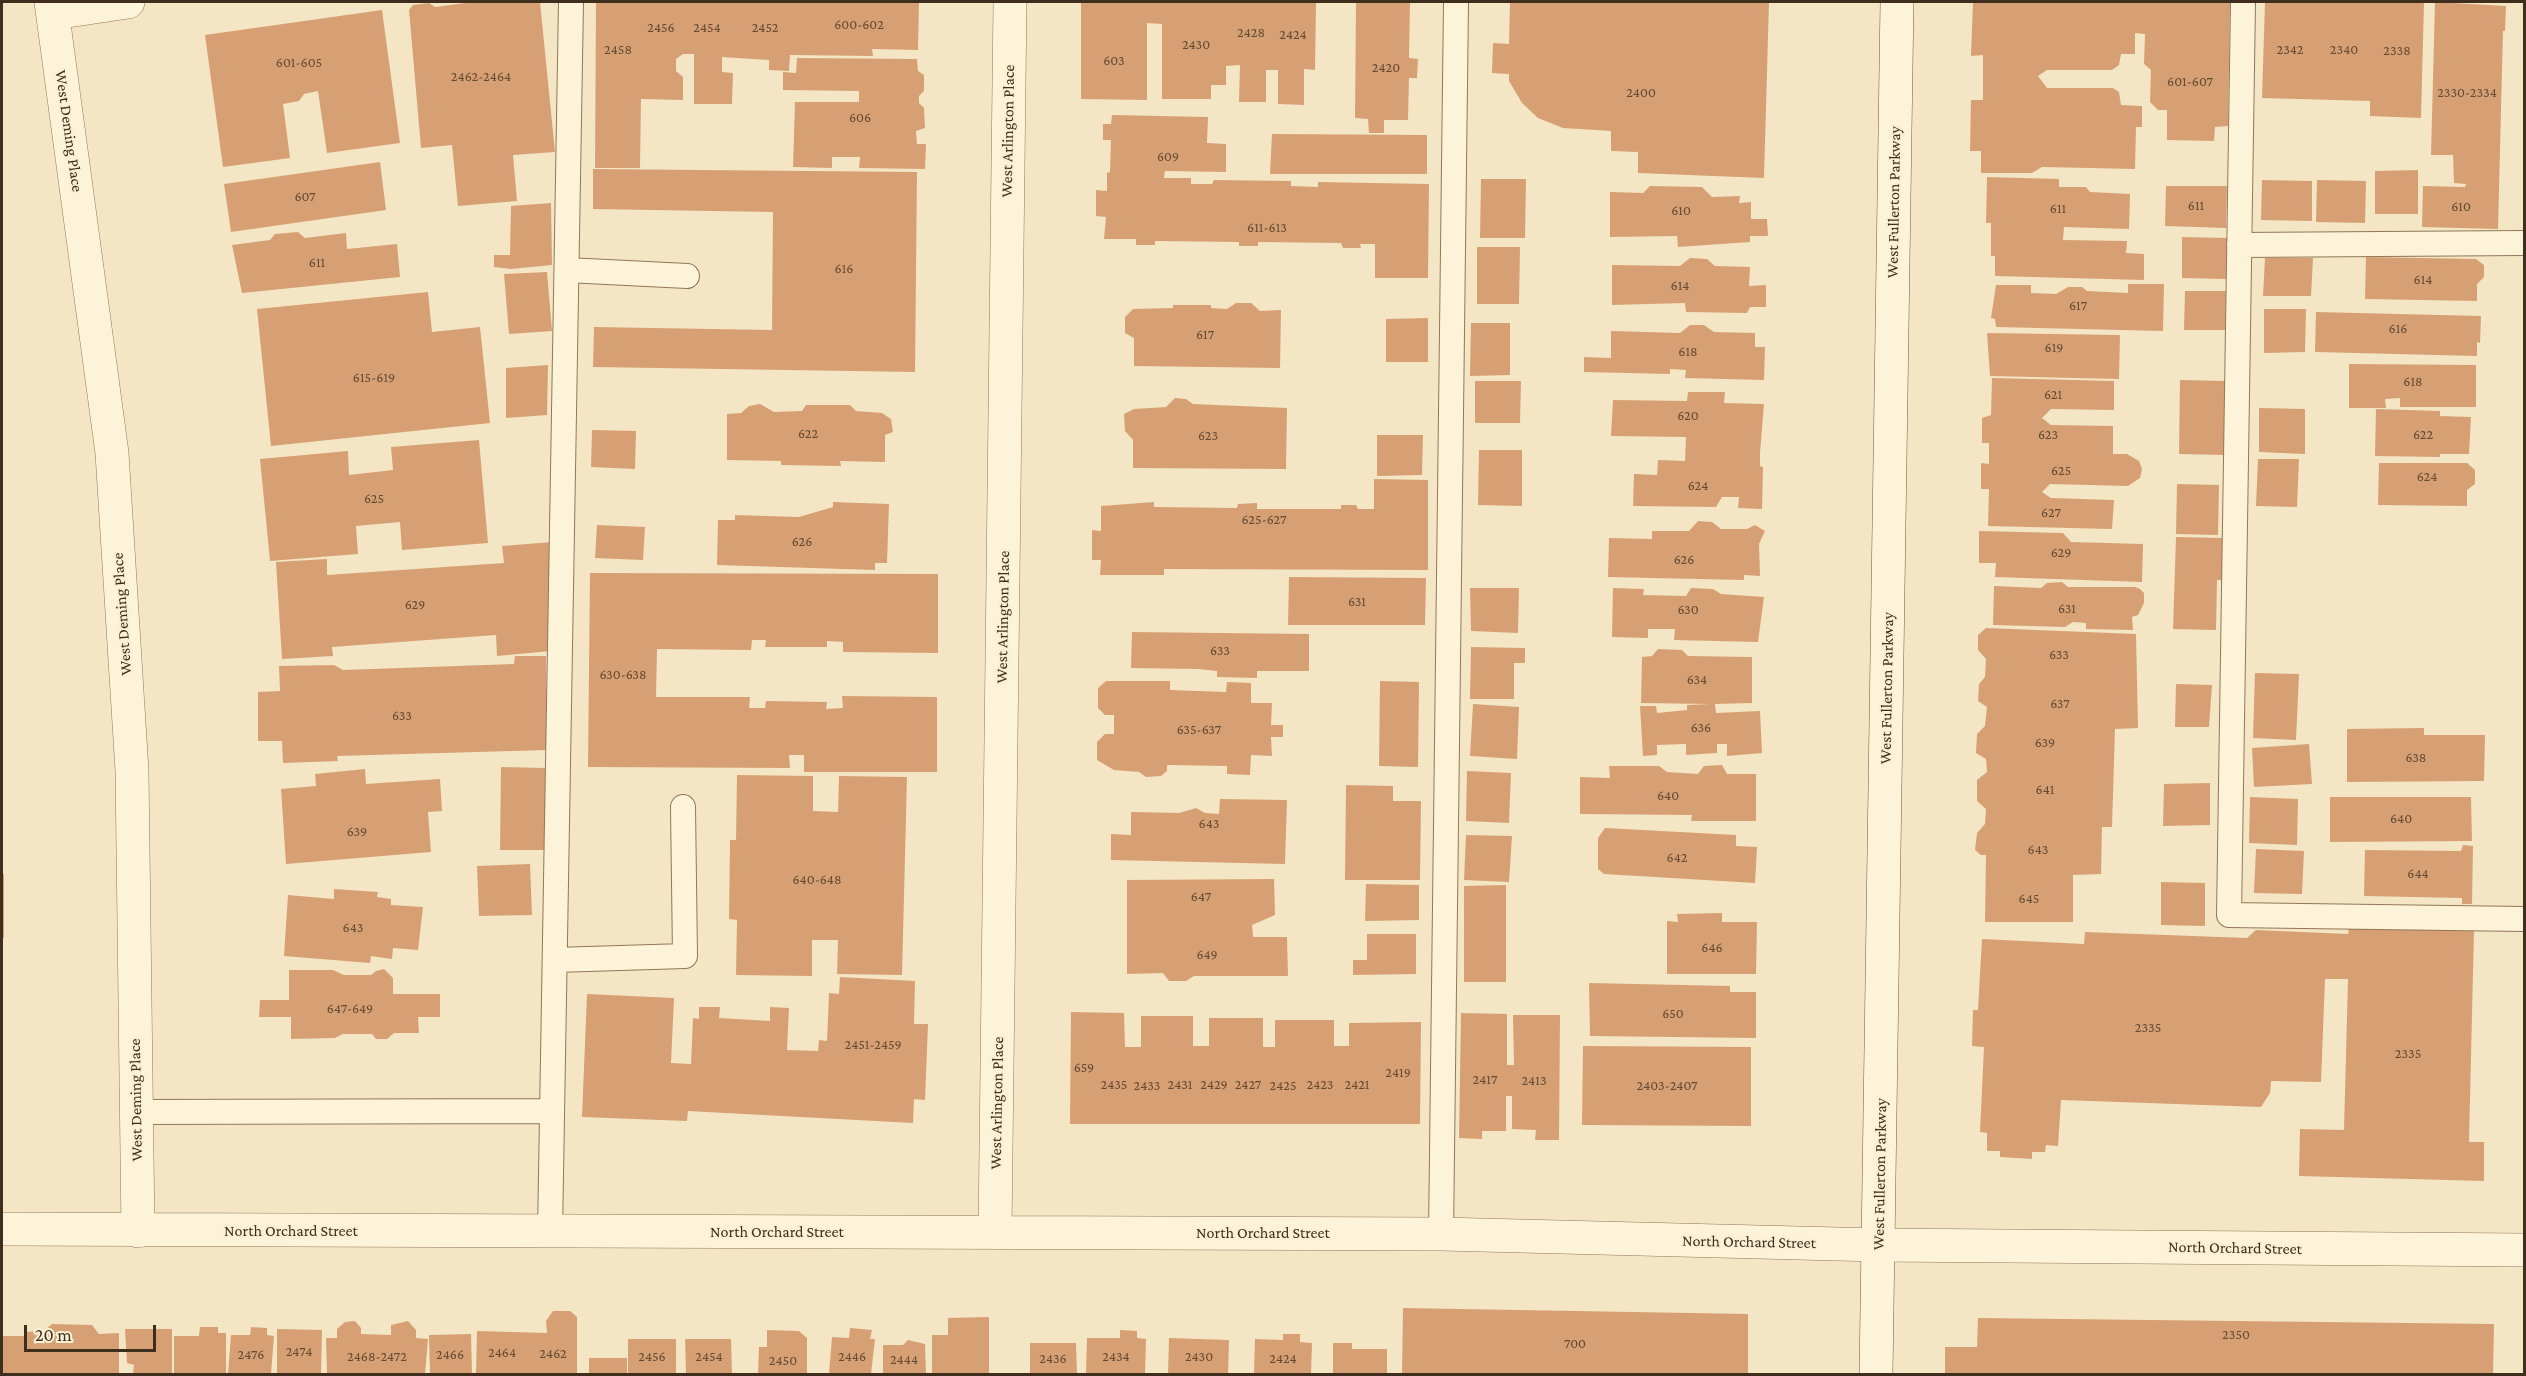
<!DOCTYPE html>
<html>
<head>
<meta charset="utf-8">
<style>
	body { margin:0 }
	#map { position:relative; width:2526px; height:1376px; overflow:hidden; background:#f4e6c4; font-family:"Crimson Pro",serif }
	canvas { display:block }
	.frame { position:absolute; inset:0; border:3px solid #3f2e1d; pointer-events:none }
	.scale { position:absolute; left:24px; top:1325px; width:132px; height:27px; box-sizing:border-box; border:3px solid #3f2e1d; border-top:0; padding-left:8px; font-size:18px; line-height:21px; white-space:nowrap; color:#3f2e1d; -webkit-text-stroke:4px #faf0d4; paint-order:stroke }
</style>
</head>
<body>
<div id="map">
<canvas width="2526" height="1376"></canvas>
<div class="frame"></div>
<div class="scale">20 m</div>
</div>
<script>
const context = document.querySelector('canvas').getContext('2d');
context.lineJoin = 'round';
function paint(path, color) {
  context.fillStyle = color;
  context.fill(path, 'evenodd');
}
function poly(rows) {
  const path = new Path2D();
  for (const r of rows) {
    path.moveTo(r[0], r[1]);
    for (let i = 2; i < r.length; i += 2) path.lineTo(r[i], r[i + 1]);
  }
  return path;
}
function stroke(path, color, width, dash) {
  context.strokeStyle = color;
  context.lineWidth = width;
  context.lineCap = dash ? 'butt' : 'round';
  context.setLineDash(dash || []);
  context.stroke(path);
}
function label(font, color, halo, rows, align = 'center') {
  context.font = font + ' "Crimson Pro",serif';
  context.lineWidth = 4.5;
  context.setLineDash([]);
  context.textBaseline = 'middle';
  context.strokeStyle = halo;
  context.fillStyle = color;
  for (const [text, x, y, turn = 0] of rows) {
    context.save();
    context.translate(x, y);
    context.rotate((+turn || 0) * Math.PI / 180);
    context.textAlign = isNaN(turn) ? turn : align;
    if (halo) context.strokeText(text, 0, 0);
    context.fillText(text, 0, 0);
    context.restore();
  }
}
paint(poly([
	[474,2,540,2,555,152,513,155,517,201,458,206,452,145,421,148,409,10,413,5,429,3,435,7],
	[596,2,919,2,918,50,872,49,873,56,790,55,789,71,769,70,769,60,722,57,722,72,733,73,732,104,694,104,694,54,683,54,676,59,676,71,683,77,683,100,641,99,640,168,595,168],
	[1081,2,1316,2,1315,70,1304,69,1304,105,1278,104,1278,70,1266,70,1266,102,1239,102,1240,65,1226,66,1226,85,1211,85,1211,99,1162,99,1162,24,1147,23,1147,100,1081,99],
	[1356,2,1410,2,1409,58,1418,59,1417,78,1409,78,1408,120,1384,120,1384,133,1369,133,1368,119,1355,118],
	[1510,2,1769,2,1764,178,1638,173,1638,152,1611,151,1611,131,1563,128,1538,118,1522,103,1509,81,1509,74,1492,73,1493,43,1509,44],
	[1973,2,2230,2,2228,126,2215,127,2214,141,2167,140,2167,110,2158,110,2150,102,2151,70,2144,64,2145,34,2135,33,2135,54,2121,54,2119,65,2112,70,2047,70,2038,76,2047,88,2113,88,2119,92,2121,105,2142,106,2142,127,2136,127,2135,169,2042,167,2032,173,1981,173,1981,151,1970,151,1971,100,1983,100,1983,55,1971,56],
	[2265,2,2424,2,2421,118,2370,116,2370,101,2262,98],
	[2435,2,2506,6,2505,31,2503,31,2498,229,2422,227,2423,186,2465,187,2466,184,2454,183,2453,155,2431,155],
	[382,10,400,143,327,153,318,91,304,94,299,101,283,104,290,158,223,167,205,35],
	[797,58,917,59,918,71,924,75,924,91,919,96,919,103,924,108,925,128,916,131,917,144,926,144,925,169,859,168,860,157,832,157,832,168,793,167,795,102,859,102,859,91,783,90,783,72,796,73],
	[1112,115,1208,117,1207,143,1226,144,1226,172,1165,171,1164,178,1191,178,1191,184,1212,184,1214,180,1291,181,1291,186,1318,187,1318,182,1429,184,1428,278,1375,278,1375,244,1360,244,1361,248,1343,248,1341,243,1258,242,1258,246,1239,246,1239,242,1155,241,1155,245,1136,245,1136,239,1104,239,1106,217,1096,216,1096,190,1107,191,1107,173,1110,172,1111,140,1103,140,1103,124,1111,124],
	[1272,134,1427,135,1427,174,1270,174],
	[380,162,386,210,231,232,224,184],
	[593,169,917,172,915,372,593,367,594,327,772,330,773,212,593,209],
	[2418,170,2418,214,2375,214,2375,171],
	[1987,177,2059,179,2059,187,2086,187,2090,192,2130,194,2129,229,2064,227,2063,240,2127,241,2126,253,2144,254,2144,280,1995,276,1995,256,1991,256,1991,223,1986,223],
	[1481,179,1526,179,1525,238,1480,238],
	[2262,180,2312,181,2312,221,2261,220],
	[2317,180,2366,181,2365,223,2316,222],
	[1650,186,1702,187,1712,197,1740,196,1739,203,1751,202,1751,219,1767,219,1768,236,1750,236,1750,242,1678,247,1677,236,1610,237,1610,192,1643,193],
	[2166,186,2227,186,2226,228,2165,226],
	[551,203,552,265,511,269,494,267,494,255,510,255,511,206],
	[298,232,305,238,346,233,347,249,397,244,400,277,242,293,232,245,270,240,275,234],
	[2182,237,2227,238,2226,279,2182,278],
	[1477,247,1520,247,1519,304,1477,304],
	[2366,257,2476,259,2484,265,2484,277,2477,284,2477,301,2365,299],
	[1690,258,1707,259,1715,266,1750,267,1749,286,1766,285,1766,307,1750,307,1747,313,1686,312,1685,303,1612,305,1612,265,1680,266],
	[2265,258,2313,258,2311,296,2263,296],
	[547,272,552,331,509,334,504,274],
	[2128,284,2164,284,2163,331,1996,327,1995,319,1991,318,1996,285,2031,285,2031,293,2056,294,2068,287,2082,287,2087,291,2128,293],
	[2185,291,2226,291,2225,330,2184,330],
	[428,292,432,332,480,327,490,423,271,446,257,309],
	[1236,303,1251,303,1260,311,1281,310,1280,368,1134,366,1134,338,1125,333,1125,317,1133,309,1173,308,1173,305,1211,305,1211,308,1227,309],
	[2264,309,2306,309,2305,352,2264,353],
	[2316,312,2481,316,2480,343,2477,342,2477,356,2315,352],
	[1428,318,1428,362,1386,362,1386,319],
	[1471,323,1510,323,1510,375,1470,376],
	[1690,325,1704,325,1714,332,1755,333,1755,347,1765,347,1764,380,1685,378,1686,370,1670,369,1670,374,1584,372,1584,357,1611,358,1611,331,1680,333],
	[1987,333,2120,335,2119,379,1990,376],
	[2349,364,2476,365,2476,407,2400,407,2400,398,2385,399,2386,408,2349,408],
	[548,365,547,415,506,418,506,368],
	[1992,378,2114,381,2114,410,2051,409,2042,418,2051,425,2113,426,2113,454,2127,454,2139,461,2142,469,2140,478,2128,486,2050,484,2042,492,2051,498,2114,500,2112,529,1988,526,1989,489,1981,489,1981,463,1989,464,1989,443,1982,443,1982,418,1991,415],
	[2180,380,2225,381,2224,455,2179,454],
	[1475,381,1521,381,1520,423,1475,423],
	[1688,392,1725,392,1724,403,1764,404,1760,453,1760,466,1763,467,1762,509,1738,508,1739,497,1722,497,1716,507,1633,506,1634,474,1657,475,1658,460,1685,461,1686,437,1611,436,1613,400,1687,401],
	[1175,398,1186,399,1193,404,1287,408,1286,469,1133,468,1133,440,1125,431,1124,414,1134,409,1166,407],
	[760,404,774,412,802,411,806,405,850,405,856,411,882,413,891,419,893,432,885,435,885,462,840,461,841,466,781,465,781,461,727,460,727,414,741,413,749,406],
	[2259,408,2305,409,2305,454,2259,452],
	[2376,409,2440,411,2440,416,2471,417,2469,454,2440,454,2440,457,2375,456],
	[592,430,636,431,635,469,591,467],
	[1377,435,1423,435,1422,475,1377,476],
	[479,440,488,543,402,550,400,522,356,526,358,554,270,561,260,459,348,451,349,475,393,470,391,447],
	[1479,450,1522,450,1522,506,1478,505],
	[2258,459,2299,459,2297,507,2256,506],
	[2379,463,2467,463,2475,470,2475,484,2467,490,2467,506,2378,505],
	[1374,479,1428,480,1428,570,1164,569,1164,575,1100,575,1101,560,1092,560,1092,530,1101,531,1101,506,1154,502,1154,507,1237,508,1238,504,1257,503,1257,509,1341,509,1341,505,1356,505,1358,509,1374,509],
	[2177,484,2219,485,2218,535,2176,534],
	[833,502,889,504,887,563,875,563,875,570,717,565,718,520,735,520,735,515,799,517,833,507],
	[1698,521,1712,522,1721,529,1747,529,1755,525,1765,531,1759,544,1760,576,1744,575,1744,580,1608,577,1609,538,1652,539,1652,531,1689,531],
	[597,525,645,527,643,560,595,558],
	[1979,531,2063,533,2071,542,2143,544,2142,582,1995,577,1996,563,1979,563],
	[2176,537,2222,538,2222,580,2217,580,2216,630,2173,629],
	[552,542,551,651,497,656,496,635,332,647,333,656,282,659,276,562,327,559,327,575,504,563,502,546],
	[590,573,938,574,938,653,843,652,843,642,827,641,827,647,765,647,766,640,752,640,751,650,657,649,656,697,750,697,749,708,765,708,766,701,827,702,826,709,843,708,842,696,937,697,937,772,804,772,804,755,789,755,790,768,588,767],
	[1289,577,1426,578,1425,625,1288,625],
	[2062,582,2068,587,2135,587,2140,589,2144,593,2144,603,2138,615,2132,617,2133,630,2086,629,2086,623,2073,622,2065,627,1993,625,1994,586,2041,588,2047,583],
	[1470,588,1519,588,1518,633,1471,631],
	[1613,588,1644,589,1643,595,1686,596,1691,588,1713,589,1721,594,1764,597,1758,642,1674,640,1675,629,1648,629,1648,638,1612,637],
	[1986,628,2136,634,2138,728,2115,729,2112,827,2102,827,2101,874,2073,875,2073,922,1985,922,1986,855,1981,855,1975,850,1977,833,1985,824,1986,809,1977,801,1977,780,1987,772,1986,759,1976,753,1977,734,1985,726,1987,707,1978,701,1979,684,1985,677,1986,659,1978,650,1978,635],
	[1132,632,1309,634,1309,671,1257,671,1257,678,1217,677,1217,671,1198,669,1131,668],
	[1471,647,1525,648,1525,663,1514,663,1514,699,1470,699],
	[1658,649,1682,650,1688,656,1752,657,1752,703,1715,704,1716,713,1760,711,1762,753,1727,756,1727,744,1717,744,1717,753,1686,755,1686,744,1657,745,1657,755,1643,756,1640,706,1656,706,1657,713,1687,710,1687,705,1710,704,1641,703,1642,657,1652,656],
	[515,656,546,656,547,750,337,756,338,761,283,763,282,741,258,741,258,692,280,691,279,666,334,665,343,670,514,664],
	[2255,673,2299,674,2296,740,2253,738],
	[1106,681,1170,681,1170,690,1226,692,1227,682,1251,683,1251,703,1272,703,1271,725,1283,725,1283,737,1271,737,1272,756,1251,755,1250,775,1227,774,1227,766,1167,765,1167,771,1161,776,1146,777,1139,772,1114,770,1097,760,1097,742,1105,734,1114,734,1114,715,1105,715,1098,708,1098,688],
	[1380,681,1419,682,1418,767,1379,766],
	[2176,684,2212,685,2209,727,2175,727],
	[1473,704,1519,707,1517,759,1470,756],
	[2424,728,2424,735,2485,735,2484,781,2347,782,2347,729],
	[2309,744,2312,784,2254,787,2252,748],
	[1722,765,1727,774,1756,774,1756,821,1691,821,1692,815,1580,814,1580,777,1610,778,1609,766,1659,766,1667,772,1698,774,1704,766],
	[501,767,545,768,545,850,500,850],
	[365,769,366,784,440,779,442,811,428,812,431,852,286,864,281,789,316,786,315,774],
	[1467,771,1511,773,1509,823,1466,821],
	[737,775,813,776,813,811,838,812,839,776,907,777,902,975,837,974,838,940,812,940,812,976,736,975,737,920,729,919,730,840,736,840],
	[2210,783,2210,825,2163,826,2164,784],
	[1346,785,1393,786,1393,801,1421,801,1420,880,1345,880],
	[2250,797,2298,799,2297,845,2249,843],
	[2330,797,2471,797,2472,841,2330,842],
	[1220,799,1287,800,1285,864,1111,860,1111,834,1131,835,1131,812,1179,813,1196,808,1205,813,1219,814],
	[1605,828,1736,835,1736,846,1757,847,1755,883,1604,874,1598,869,1598,838],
	[1466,835,1512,836,1509,882,1464,880],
	[2463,845,2473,846,2472,904,2462,904,2462,898,2364,896,2365,850,2461,851],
	[2256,849,2304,851,2302,894,2254,893],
	[530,864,532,915,479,916,477,866],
	[2,874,4,874,4,938,2,938],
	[1274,879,1275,915,1252,925,1253,935,1253,937,1287,937,1288,976,1194,976,1186,981,1169,981,1163,973,1127,974,1127,880],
	[2161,882,2205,883,2205,926,2161,925],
	[1366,884,1419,885,1419,920,1365,921],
	[1506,885,1506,982,1464,982,1464,886],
	[334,889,378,892,377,897,391,899,391,905,423,907,418,950,393,948,392,959,371,956,370,963,284,956,288,895,334,899],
	[1722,913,1722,922,1757,922,1756,974,1667,974,1667,921,1678,922,1677,914],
	[2349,927,2474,930,2469,1142,2484,1142,2484,1181,2299,1176,2300,1129,2344,1130,2348,979,2325,979,2321,1082,2271,1081,2270,1093,2261,1107,2061,1100,2058,1146,2046,1145,2045,1152,2032,1152,2032,1159,2000,1157,2000,1151,1987,1151,1987,1133,1980,1132,1984,1047,1972,1046,1973,1010,1978,1010,1982,939,2084,944,2085,932,2247,938,2256,930,2348,934],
	[1367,934,1416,934,1416,974,1353,975,1353,960,1367,960],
	[384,969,393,978,393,994,440,994,440,1017,418,1017,419,1033,394,1033,387,1039,376,1039,372,1034,343,1034,335,1038,291,1039,291,1017,259,1017,260,1000,289,1000,289,970,333,970,344,975,371,975,376,971],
	[840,977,915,981,914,1024,928,1024,925,1100,914,1099,913,1123,688,1111,687,1121,582,1117,587,994,674,998,671,1063,691,1064,693,1018,699,1019,699,1007,720,1007,719,1018,770,1021,770,1007,789,1008,787,1050,818,1051,819,1040,827,1041,829,993,839,994],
	[1589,983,1730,986,1730,992,1756,992,1756,1038,1590,1036],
	[1071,1012,1124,1013,1125,1047,1141,1047,1141,1016,1193,1016,1193,1046,1209,1046,1209,1018,1263,1018,1263,1047,1275,1047,1275,1020,1334,1020,1334,1046,1349,1046,1349,1023,1421,1022,1420,1124,1070,1124],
	[1461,1013,1507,1014,1507,1065,1514,1065,1513,1015,1560,1015,1559,1140,1535,1140,1536,1130,1512,1129,1512,1096,1506,1096,1506,1131,1482,1131,1482,1139,1459,1138],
	[1583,1046,1751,1047,1751,1126,1582,1125],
	[1403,1308,1748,1314,1748,1374,1402,1374],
	[553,1311,570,1311,577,1317,577,1374,476,1374,477,1331,547,1333,546,1321],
	[989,1317,989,1374,932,1374,932,1335,948,1335,948,1318],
	[1978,1318,2494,1324,2493,1374,1945,1374,1945,1347,1977,1347],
	[355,1321,361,1328,361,1334,391,1335,391,1325,408,1321,416,1330,416,1338,428,1339,425,1374,327,1374,326,1338,337,1338,337,1329,345,1322],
	[52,1324,92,1325,99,1334,119,1333,119,1374,2,1374,2,1336,25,1336,25,1332,44,1331],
	[200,1327,218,1327,218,1333,226,1333,226,1374,174,1374,174,1336,199,1336],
	[251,1327,267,1328,267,1335,274,1336,271,1374,228,1374,231,1335,250,1335],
	[850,1328,872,1330,870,1339,875,1339,871,1374,829,1374,832,1337,849,1338],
	[125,1329,172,1329,172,1374,133,1374,134,1365,127,1363],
	[277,1329,322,1330,321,1374,277,1374],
	[767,1330,799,1331,807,1338,807,1374,758,1374,759,1347,767,1347],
	[1120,1330,1137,1331,1137,1338,1146,1339,1145,1374,1086,1374,1087,1338,1120,1338],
	[471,1334,472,1374,430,1374,429,1335],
	[1283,1334,1300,1334,1300,1342,1312,1343,1311,1374,1254,1374,1255,1339,1283,1340],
	[1169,1338,1229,1340,1228,1374,1168,1374],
	[628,1339,676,1339,676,1374,628,1374],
	[685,1339,731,1339,732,1374,686,1374],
	[908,1340,925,1344,926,1374,883,1374,883,1345,903,1345],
	[1030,1343,1076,1343,1077,1374,1030,1374],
	[1333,1343,1352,1343,1352,1349,1387,1349,1387,1374,1333,1374],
	[589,1358,627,1358,627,1374,589,1374]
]), '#d7a074');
const lane = poly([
	[2243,2,2229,915,2524,919],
	[2239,245,2524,243],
	[567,270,687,276],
	[555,960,685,956,683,807],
	[137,1112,552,1111],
	[550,1232,571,2],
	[1441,1234,1456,2]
]);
const street = poly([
	[51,2,112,453,132,771,138,1231],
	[54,13,128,2],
	[2,1229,1441,1234,1878,1245,2524,1250],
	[995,1232,1010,2]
]);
const secondary = poly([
	[1876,1374,1897,2]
]);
stroke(lane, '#917757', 26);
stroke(street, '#917757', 34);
stroke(secondary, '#73583a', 34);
stroke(lane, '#fdf3d9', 24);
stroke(street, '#fdf3d9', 33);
stroke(secondary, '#fdf3d9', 33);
label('14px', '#654a33', null, [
	["600-602",859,25],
	["2456",661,28],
	["2454",707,28],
	["2452",765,28],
	["2428",1251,33],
	["2424",1293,35],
	["2430",1196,45],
	["2458",618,50],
	["2342",2290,50],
	["2340",2344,50],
	["2338",2397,51],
	["603",1114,61],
	["601-605",299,63],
	["2420",1386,68],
	["2462-2464",481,77],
	["601-607",2190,82],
	["2400",1641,93],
	["2330-2334",2467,93],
	["606",860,118],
	["609",1168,157],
	["607",305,197],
	["611",2196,206],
	["610",2461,207],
	["611",2058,209],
	["610",1681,211],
	["611-613",1267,228],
	["611",317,263],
	["616",844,269],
	["614",2423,280],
	["614",1680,286],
	["617",2078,306],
	["616",2398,329],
	["617",1205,335],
	["619",2054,348],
	["618",1688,352],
	["615-619",374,378],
	["618",2413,382],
	["621",2053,395],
	["620",1688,416],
	["622",808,434],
	["623",2048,435],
	["622",2423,435],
	["623",1208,436],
	["625",2061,471],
	["624",2427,477],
	["624",1698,486],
	["625",374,499],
	["627",2051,513],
	["625-627",1264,520],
	["626",802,542],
	["629",2061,553],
	["626",1684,560],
	["631",1357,602],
	["629",415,605],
	["631",2067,609],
	["630",1688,610],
	["633",1220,651],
	["633",2059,655],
	["630-638",623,675],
	["634",1697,680],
	["637",2060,704],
	["633",402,716],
	["636",1701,728],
	["635-637",1199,730],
	["639",2045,743],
	["638",2416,758],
	["641",2045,790],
	["640",1668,796],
	["640",2401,819],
	["643",1209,824],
	["639",357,832],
	["643",2038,850],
	["642",1677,858],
	["644",2418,874],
	["640-648",817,880],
	["647",1201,897],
	["645",2029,899],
	["643",353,928],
	["646",1712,948],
	["649",1207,955],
	["647-649",350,1009],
	["650",1673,1014],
	["2335",2148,1028],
	["2451-2459",873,1045],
	["2335",2408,1054],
	["659",1084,1068],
	["2419",1398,1073],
	["2417",1485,1080],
	["2413",1534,1081],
	["2435",1114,1085],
	["2431",1180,1085],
	["2429",1214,1085],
	["2427",1248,1085],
	["2423",1320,1085],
	["2421",1357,1085],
	["2433",1147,1086],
	["2425",1283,1086],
	["2403-2407",1667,1086],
	["2350",2236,1335],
	["700",1575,1344],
	["2474",299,1352],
	["2464",502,1353],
	["2462",553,1354],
	["2476",251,1355],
	["2466",450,1355],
	["2468-2472",377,1357],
	["2456",652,1357],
	["2454",709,1357],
	["2446",852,1357],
	["2434",1116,1357],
	["2430",1199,1357],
	["2436",1053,1359],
	["2424",1283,1359],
	["2444",904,1360],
	["2450",783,1361]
]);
label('16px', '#3f2e1d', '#faf0d4', [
	["West Deming Place",69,131,82],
	["West Arlington Place",1008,131,-89],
	["West Fullerton Parkway",1894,202,-89],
	["West Deming Place",122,614,-94],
	["West Arlington Place",1003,617,-89],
	["West Fullerton Parkway",1887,688,-89],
	["West Deming Place",136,1100,-91],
	["West Arlington Place",997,1103,-89],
	["West Fullerton Parkway",1880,1174,-89],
	["North Orchard Street",291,1231],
	["North Orchard Street",777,1232],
	["North Orchard Street",1263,1233],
	["North Orchard Street",1749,1242,1],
	["North Orchard Street",2235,1248,1]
]);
</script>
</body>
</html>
